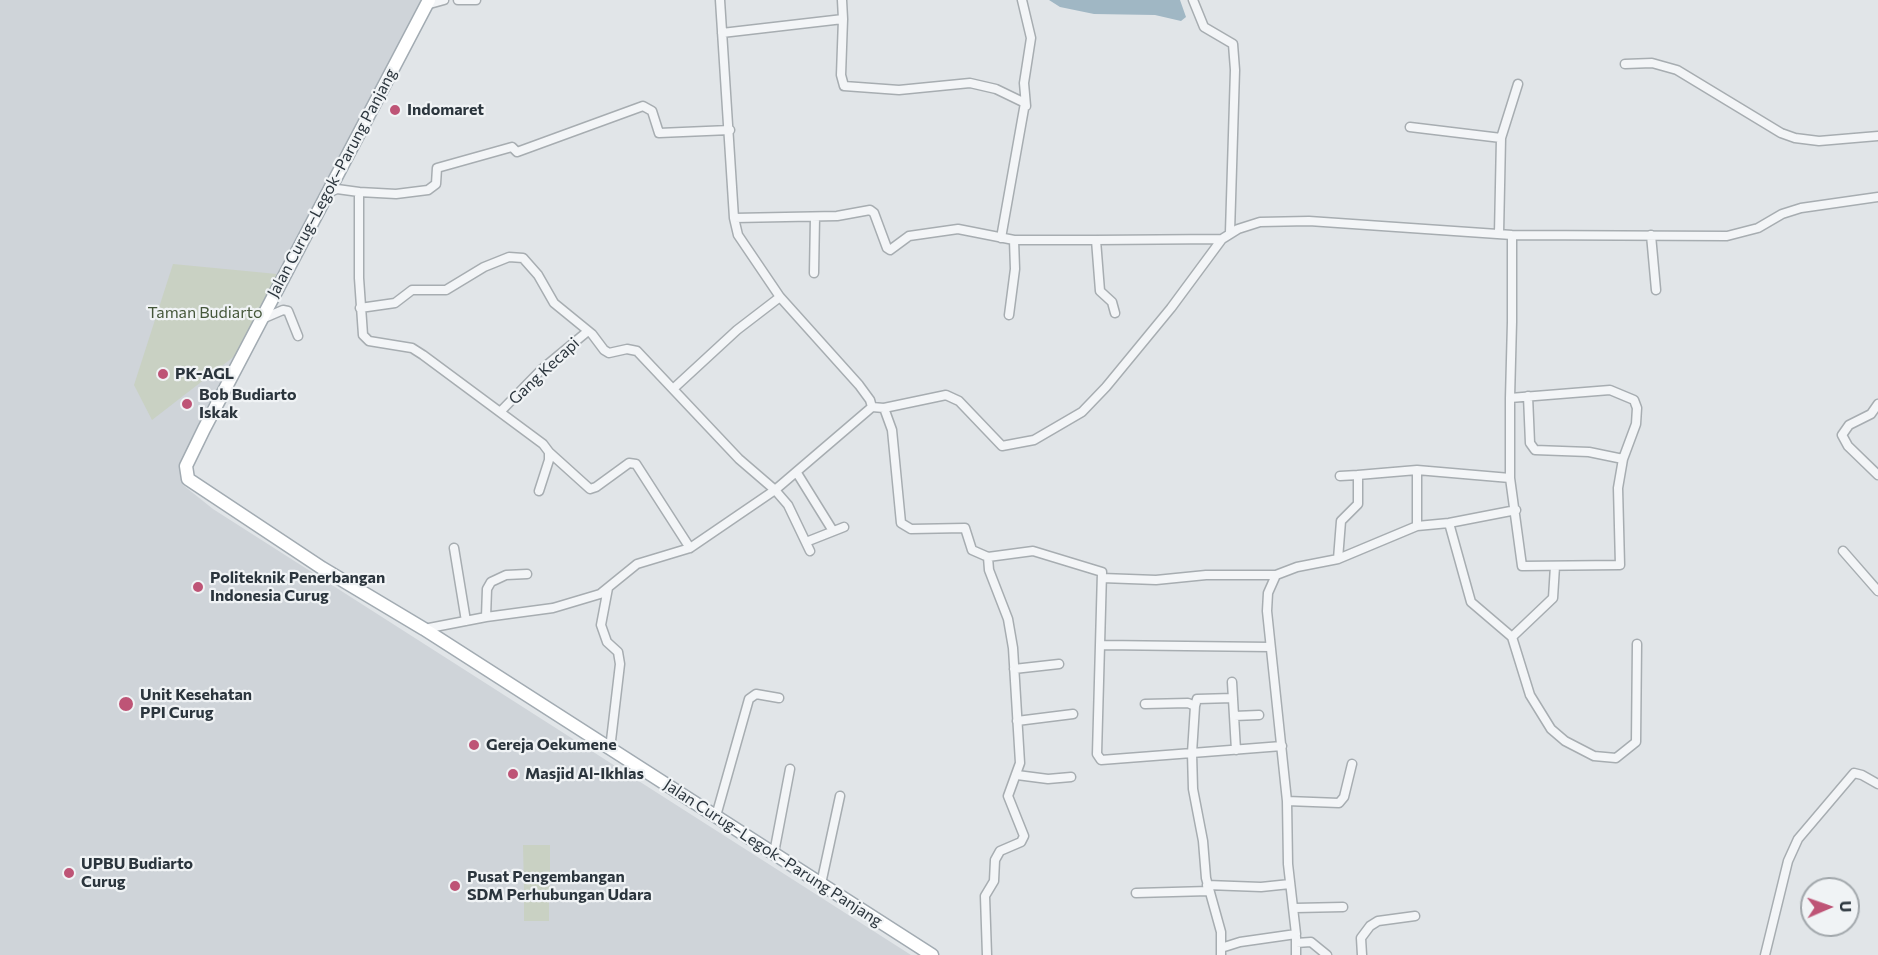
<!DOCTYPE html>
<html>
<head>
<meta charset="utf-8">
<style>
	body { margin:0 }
	#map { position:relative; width:1878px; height:955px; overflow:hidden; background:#e1e5e8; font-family:Commissioner,sans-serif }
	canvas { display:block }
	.north { position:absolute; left:1800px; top:877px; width:60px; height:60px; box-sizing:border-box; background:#f0f3f5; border:2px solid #a1a7ab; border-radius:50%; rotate:88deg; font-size:16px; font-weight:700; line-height:24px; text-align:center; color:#2b353d }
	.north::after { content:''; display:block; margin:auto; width:21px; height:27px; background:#be5476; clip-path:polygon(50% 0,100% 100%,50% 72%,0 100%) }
</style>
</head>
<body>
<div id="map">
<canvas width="1878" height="955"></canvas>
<div class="north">U</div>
</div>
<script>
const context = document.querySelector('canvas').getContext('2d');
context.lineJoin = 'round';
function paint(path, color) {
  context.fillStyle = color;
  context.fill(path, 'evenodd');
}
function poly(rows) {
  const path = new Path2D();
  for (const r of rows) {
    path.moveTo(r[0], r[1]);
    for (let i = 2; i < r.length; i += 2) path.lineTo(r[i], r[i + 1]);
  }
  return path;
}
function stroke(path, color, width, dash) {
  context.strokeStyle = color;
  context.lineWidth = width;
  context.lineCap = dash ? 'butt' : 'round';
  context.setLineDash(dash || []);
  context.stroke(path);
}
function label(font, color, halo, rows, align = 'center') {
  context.font = font + ' Commissioner,sans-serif';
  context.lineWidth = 4.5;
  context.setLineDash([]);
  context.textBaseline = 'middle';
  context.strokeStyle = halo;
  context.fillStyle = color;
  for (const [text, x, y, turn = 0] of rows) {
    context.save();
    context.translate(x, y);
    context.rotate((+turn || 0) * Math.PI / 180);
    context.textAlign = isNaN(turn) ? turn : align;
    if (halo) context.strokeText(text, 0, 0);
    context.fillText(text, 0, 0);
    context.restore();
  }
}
paint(poly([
	[0,0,423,0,180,464,183,485,213,509,911,955,0,955]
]), '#cfd4d9');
paint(poly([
	[173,264,277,274,236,355,152,420,134,385],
	[523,845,550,845,550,890,524,890],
	[524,893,549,893,549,921,524,921]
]), '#c9d1c3');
paint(poly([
	[1049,0,1180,0,1186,17,1181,21,1155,15,1094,14,1060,7]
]), '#a0b7c4');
const street = poly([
	[458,0,476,0],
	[720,0,734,218,738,235,780,297,859,385,870,400,872,407],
	[842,0,843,19],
	[1022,0,1031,38,1024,83,1026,106],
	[1193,0,1204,27,1233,44,1235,70,1230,232],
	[426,5,444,0],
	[722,33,843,19,841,75,844,86,899,90,970,83,996,89,1025,103,1001,238],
	[1625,64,1652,63,1677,70,1781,133,1795,138,1819,141,1878,136],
	[1410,127,1501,138],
	[330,192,337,189,359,192,359,278,363,335,369,341,412,348,423,355,543,444,549,452,549,460,539,491],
	[359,192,396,194,428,190,436,184,437,168,512,147,517,152,643,106,652,111,659,133,730,130],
	[734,218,837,216,870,210,874,213,887,248,890,250,909,236,958,229,1014,240,1096,240,1100,291,1112,302,1115,313],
	[1499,234,1501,138,1518,84],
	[1651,235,1656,290],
	[1096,240,1222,239],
	[814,273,815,217],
	[360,308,395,303,412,290,446,290,484,267,509,257,523,258,538,275,554,303,592,334,604,350,609,353,627,349,637,351,739,459,775,490,788,505,810,551],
	[1009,315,1015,269,1014,240],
	[262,319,283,310,288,311,298,336],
	[673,389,737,330,780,297],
	[1528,396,1530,443,1535,450,1589,452,1623,459],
	[1510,398,1610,390,1634,400,1637,408,1636,424,1623,459,1618,488,1620,565,1522,566,1510,478,1510,398,1512,322,1512,235],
	[1878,404,1871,414,1849,425,1842,435,1848,446,1878,475],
	[884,408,892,430,901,523,911,529,965,528,972,550,988,557,989,570,1008,619,1013,648,1020,763,1008,796,1024,836,1021,842,1000,851,995,860,994,881,985,896,987,955],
	[500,412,542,369,588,331],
	[549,452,590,489,596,487,629,463,636,464,690,548],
	[797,473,833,531],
	[1340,476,1358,475],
	[1449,523,1471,602,1512,637,1530,695,1551,729,1565,741,1594,756,1616,758,1636,742,1637,644],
	[1417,526,1417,470],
	[806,542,844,527],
	[454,548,466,621],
	[1843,551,1878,591],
	[988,557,1033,551,1102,572,1097,754,1101,760,1192,753,1193,789,1203,841,1206,878,1221,932,1221,948],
	[1338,559,1341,521,1358,504,1358,475,1417,470,1510,478],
	[1102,578,1156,580,1206,575,1276,575],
	[608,588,601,625,607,642,618,652,620,664,610,749],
	[486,617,487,589,491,582,506,575,527,574],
	[424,629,486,617,553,608,600,594,637,564,690,548,775,490,872,407,884,408,946,395,959,401,1002,446,1034,440,1082,412,1106,387,1171,308,1222,239,1238,229,1260,222,1309,221,1512,235,1727,236,1758,228,1782,214,1801,208,1878,197],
	[1512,637,1553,598,1555,566],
	[1102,645,1270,647],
	[1014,669,1059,664],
	[1232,682,1236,750],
	[1145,704,1188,703,1195,706,1192,753,1282,746],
	[1195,706,1197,699,1233,698],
	[1234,716,1259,715],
	[1017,721,1073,714],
	[1017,775,1048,779,1071,777],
	[1287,801,1339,803,1344,797,1352,764],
	[716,816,749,699,756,694,779,698],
	[774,853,790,769],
	[821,884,840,796],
	[1207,885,1261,887,1290,884],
	[1136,893,1209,891],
	[1295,908,1343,907],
	[1296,937,1296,955],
	[1296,943,1311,942,1327,955],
	[1221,955,1221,948,1240,942,1296,934,1288,864,1287,801,1267,611,1268,593,1276,575,1297,567,1338,559,1417,526,1449,523,1516,510],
	[1362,955,1361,938,1370,926,1378,921,1415,916],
	[1765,955,1788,861,1798,839,1854,773,1862,775,1878,784]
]);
const primary = poly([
	[429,0,204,429,186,466,188,479,322,568,424,629,932,955]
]);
stroke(street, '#a7adb1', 11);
stroke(primary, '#a2abb2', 15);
stroke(street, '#f3f5f7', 8);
stroke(primary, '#fff', 12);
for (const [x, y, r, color] of [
	[395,110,6,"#be5476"],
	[163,374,6,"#be5476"],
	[187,404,6,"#be5476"],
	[198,587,6,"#be5476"],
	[126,704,8,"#be5476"],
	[474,745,6,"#be5476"],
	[513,774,6,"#be5476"],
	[69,873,6,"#be5476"],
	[455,886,6,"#be5476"]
]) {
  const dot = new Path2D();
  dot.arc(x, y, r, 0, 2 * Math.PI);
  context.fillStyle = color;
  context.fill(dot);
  stroke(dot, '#f0f3f5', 2);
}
label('bold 16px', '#2b353d', '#f0f3f5', [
	["Indomaret",407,110],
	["PK-AGL",175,374],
	["Bob Budiarto",199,395],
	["Iskak",199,413],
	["Politeknik Penerbangan",210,578],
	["Indonesia Curug",210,596],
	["Unit Kesehatan",140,695],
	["PPI Curug",140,713],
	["Gereja Oekumene",486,745],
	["Masjid Al-Ikhlas",525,774],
	["UPBU Budiarto",81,864],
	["Curug",81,882],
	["Pusat Pengembangan",467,877],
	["SDM Perhubungan Udara",467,895]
], 'left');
label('16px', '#2b353d', '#f0f3f5', [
	["Jalan Curug–Legok–Parung Panjang",332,183,-62],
	["Gang Kecapi",544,371,-43],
	["Jalan Curug–Legok–Parung Panjang",773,853,33]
]);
label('16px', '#45573a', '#f0f3f5', [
	["Taman Budiarto",205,313]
]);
</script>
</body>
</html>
